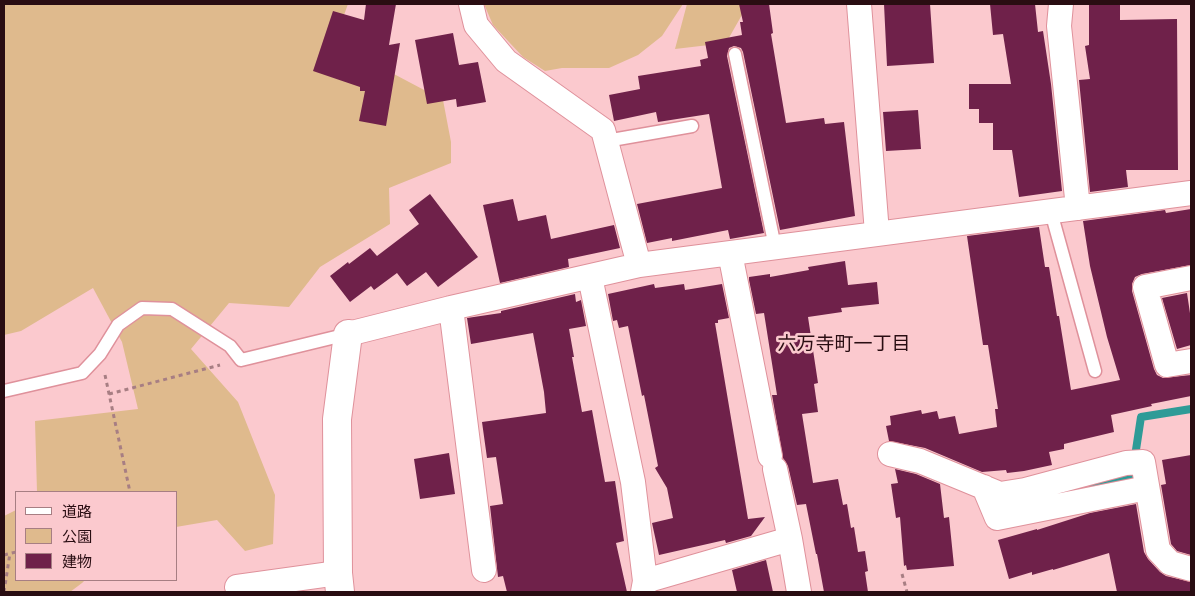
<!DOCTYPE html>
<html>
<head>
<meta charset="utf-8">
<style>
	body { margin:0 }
	#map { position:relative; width:1195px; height:596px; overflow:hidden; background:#fbc9ce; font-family:Georgia,"Noto Sans JP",serif }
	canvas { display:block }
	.frame { position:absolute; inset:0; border:5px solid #290d12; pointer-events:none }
	.legend { position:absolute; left:15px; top:491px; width:162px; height:90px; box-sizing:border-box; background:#fbc9ce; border:1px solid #a77e83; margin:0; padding:6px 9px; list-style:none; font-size:15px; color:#290d12 }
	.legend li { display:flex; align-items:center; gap:10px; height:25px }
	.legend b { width:25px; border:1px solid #a77e83 }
</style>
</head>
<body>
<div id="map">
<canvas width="1195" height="596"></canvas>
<div class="frame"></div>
<ul class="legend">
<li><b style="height:6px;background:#fff"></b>道路</li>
<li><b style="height:14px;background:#dfba8d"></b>公園</li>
<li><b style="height:14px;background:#6f214a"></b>建物</li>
</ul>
</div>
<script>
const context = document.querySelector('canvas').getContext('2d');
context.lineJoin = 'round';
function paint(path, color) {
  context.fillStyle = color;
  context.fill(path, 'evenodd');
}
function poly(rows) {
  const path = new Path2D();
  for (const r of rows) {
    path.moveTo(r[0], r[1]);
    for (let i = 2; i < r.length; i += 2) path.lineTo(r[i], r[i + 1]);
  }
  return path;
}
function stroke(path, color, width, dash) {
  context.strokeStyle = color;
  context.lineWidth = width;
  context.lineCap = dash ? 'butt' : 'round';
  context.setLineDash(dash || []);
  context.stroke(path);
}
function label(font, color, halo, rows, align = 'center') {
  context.font = font + ' Georgia,"Noto Sans JP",serif';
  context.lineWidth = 5;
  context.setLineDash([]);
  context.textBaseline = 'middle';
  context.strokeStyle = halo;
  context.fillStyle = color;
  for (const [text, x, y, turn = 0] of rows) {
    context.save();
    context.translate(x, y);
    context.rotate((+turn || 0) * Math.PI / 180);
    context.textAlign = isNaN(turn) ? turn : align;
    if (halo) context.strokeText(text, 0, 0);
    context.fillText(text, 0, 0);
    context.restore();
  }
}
paint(poly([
	[4,4,348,4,340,26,358,55,443,100,451,142,451,163,389,188,390,224,320,267,289,307,229,303,191,349,238,402,275,495,273,544,245,551,217,520,176,527,176,492,37,492,35,421,138,409,122,342,93,288,21,331,4,335],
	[484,4,683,4,662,36,638,55,609,68,562,68,545,71,523,57,493,25],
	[687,4,746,4,747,6,726,43,675,49],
	[16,510,16,580,85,580,82,583,70,592,4,592,4,516]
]), '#dfba8d');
stroke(poly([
	[1061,492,1132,476,1141,417,1191,409]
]), '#2e9b97', 8);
paint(poly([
	[366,4,396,4,389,45,400,43,386,126,359,121,365,91,360,91,360,87,313,71,333,11,364,20],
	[739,4,769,4,773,33,771,34,786,123,824,118,825,124,844,122,855,216,780,230,743,52,741,48,734,46,729,48,727,56,764,233,730,239,728,230,672,241,672,238,647,243,637,204,722,188,709,114,658,122,656,112,614,121,609,95,640,89,638,76,701,66,700,60,708,58,705,42,742,35,740,22,743,22],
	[884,4,930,4,934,63,887,66],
	[990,4,1035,4,1038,32,1043,31,1051,84,1062,191,1019,197,1012,150,993,150,993,123,979,123,979,109,969,109,969,84,1011,84,1003,34,993,35],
	[1089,4,1120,4,1120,20,1177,19,1178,170,1126,170,1128,187,1090,192,1079,80,1090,79,1085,46,1089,45],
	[453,33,459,65,478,62,486,102,457,107,456,99,427,104,415,40],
	[918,110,921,149,886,151,883,112],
	[430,194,478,257,438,287,426,272,407,286,397,273,374,290,371,286,350,302,330,276,348,262,349,264,370,248,377,256,419,224,409,210],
	[513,199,518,221,546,215,551,239,614,225,620,248,568,259,569,267,500,283,483,205],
	[1191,209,1191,265,1142,274,1135,277,1132,284,1132,291,1154,369,1157,375,1163,378,1191,375,1191,396,1151,404,1152,406,1111,415,1114,432,1064,444,1064,449,1049,452,1052,465,1024,471,1007,473,1006,470,982,472,925,448,889,441,886,426,891,425,890,416,921,410,922,414,937,411,939,419,955,416,959,434,997,427,995,409,998,409,988,345,983,345,967,236,1039,227,1045,267,1049,267,1057,316,1059,316,1071,390,1120,380,1107,337,1090,266,1083,221,1165,210,1166,213],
	[845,261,848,285,877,282,879,304,841,308,842,312,808,317,818,383,814,384,818,412,802,414,813,483,838,479,843,505,847,504,851,528,854,527,858,552,865,551,868,571,865,572,868,592,824,592,817,554,816,554,806,504,797,505,788,466,783,458,772,395,777,395,764,313,756,314,749,280,749,277,770,274,770,277,809,270,808,267],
	[654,284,655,288,684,284,685,290,722,284,729,318,718,320,718,323,715,323,748,519,765,517,751,536,726,543,725,540,659,555,652,523,673,518,667,488,655,468,658,466,644,395,642,396,628,326,619,328,617,320,613,321,608,294],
	[1187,293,1191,320,1191,345,1177,349,1162,298],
	[575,294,576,302,581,300,586,326,569,329,574,357,572,357,582,412,592,410,605,482,615,481,624,541,616,543,627,592,507,592,503,576,498,577,490,506,503,504,496,457,487,458,482,422,546,413,544,392,533,333,471,344,467,318,501,313,501,311],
	[449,453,455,494,420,499,414,459],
	[1191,455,1191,555,1177,551,1171,544,1161,485,1166,484,1162,460],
	[895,469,916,474,940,484,944,518,949,517,954,566,907,570,906,565,904,566,900,517,896,518,891,484,898,483],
	[1136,504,1144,552,1148,559,1160,572,1166,576,1191,582,1191,592,1117,592,1109,553,1053,570,1053,569,1032,575,1032,572,1009,579,998,540,1037,529,1037,530,1090,513],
	[766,560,773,592,737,592,732,570]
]), '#6f214a');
const lane = poly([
	[735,54,775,247],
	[606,141,692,126],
	[1051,212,1095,371],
	[4,391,82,373,100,354,118,325,142,308,172,309,230,346,241,360,348,334]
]);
const street = poly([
	[471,4,476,25,506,61,603,130,639,265],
	[859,4,877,233],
	[1061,4,1059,26,1078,208],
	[730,253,770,456],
	[590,277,633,482,645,581,643,592],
	[1191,278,1145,287,1167,365,1191,361],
	[451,308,484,570],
	[348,334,451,308,639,265,1191,193],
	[890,454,920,461,1000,494,1025,490,1126,463,1143,462,1158,550,1170,563,1191,569],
	[775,469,790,539],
	[984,487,997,518,1147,488],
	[645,581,790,539,799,592],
	[237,587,338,573]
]);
const secondary = poly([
	[340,592,338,573,337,419,348,334]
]);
stroke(lane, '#df919b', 15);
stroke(street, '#df919b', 26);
stroke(secondary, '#df919b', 30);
stroke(poly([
	[105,375,130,492],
	[109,394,220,365],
	[4,555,16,552],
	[902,574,907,592],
	[4,592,10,553]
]), '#a77e83', 3, [4, 4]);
stroke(lane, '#fff', 12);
stroke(street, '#fff', 24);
stroke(secondary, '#fff', 28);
label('19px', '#290d12', '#fbc9ce', [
	["六万寺町一丁目",844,343]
]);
</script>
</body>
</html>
